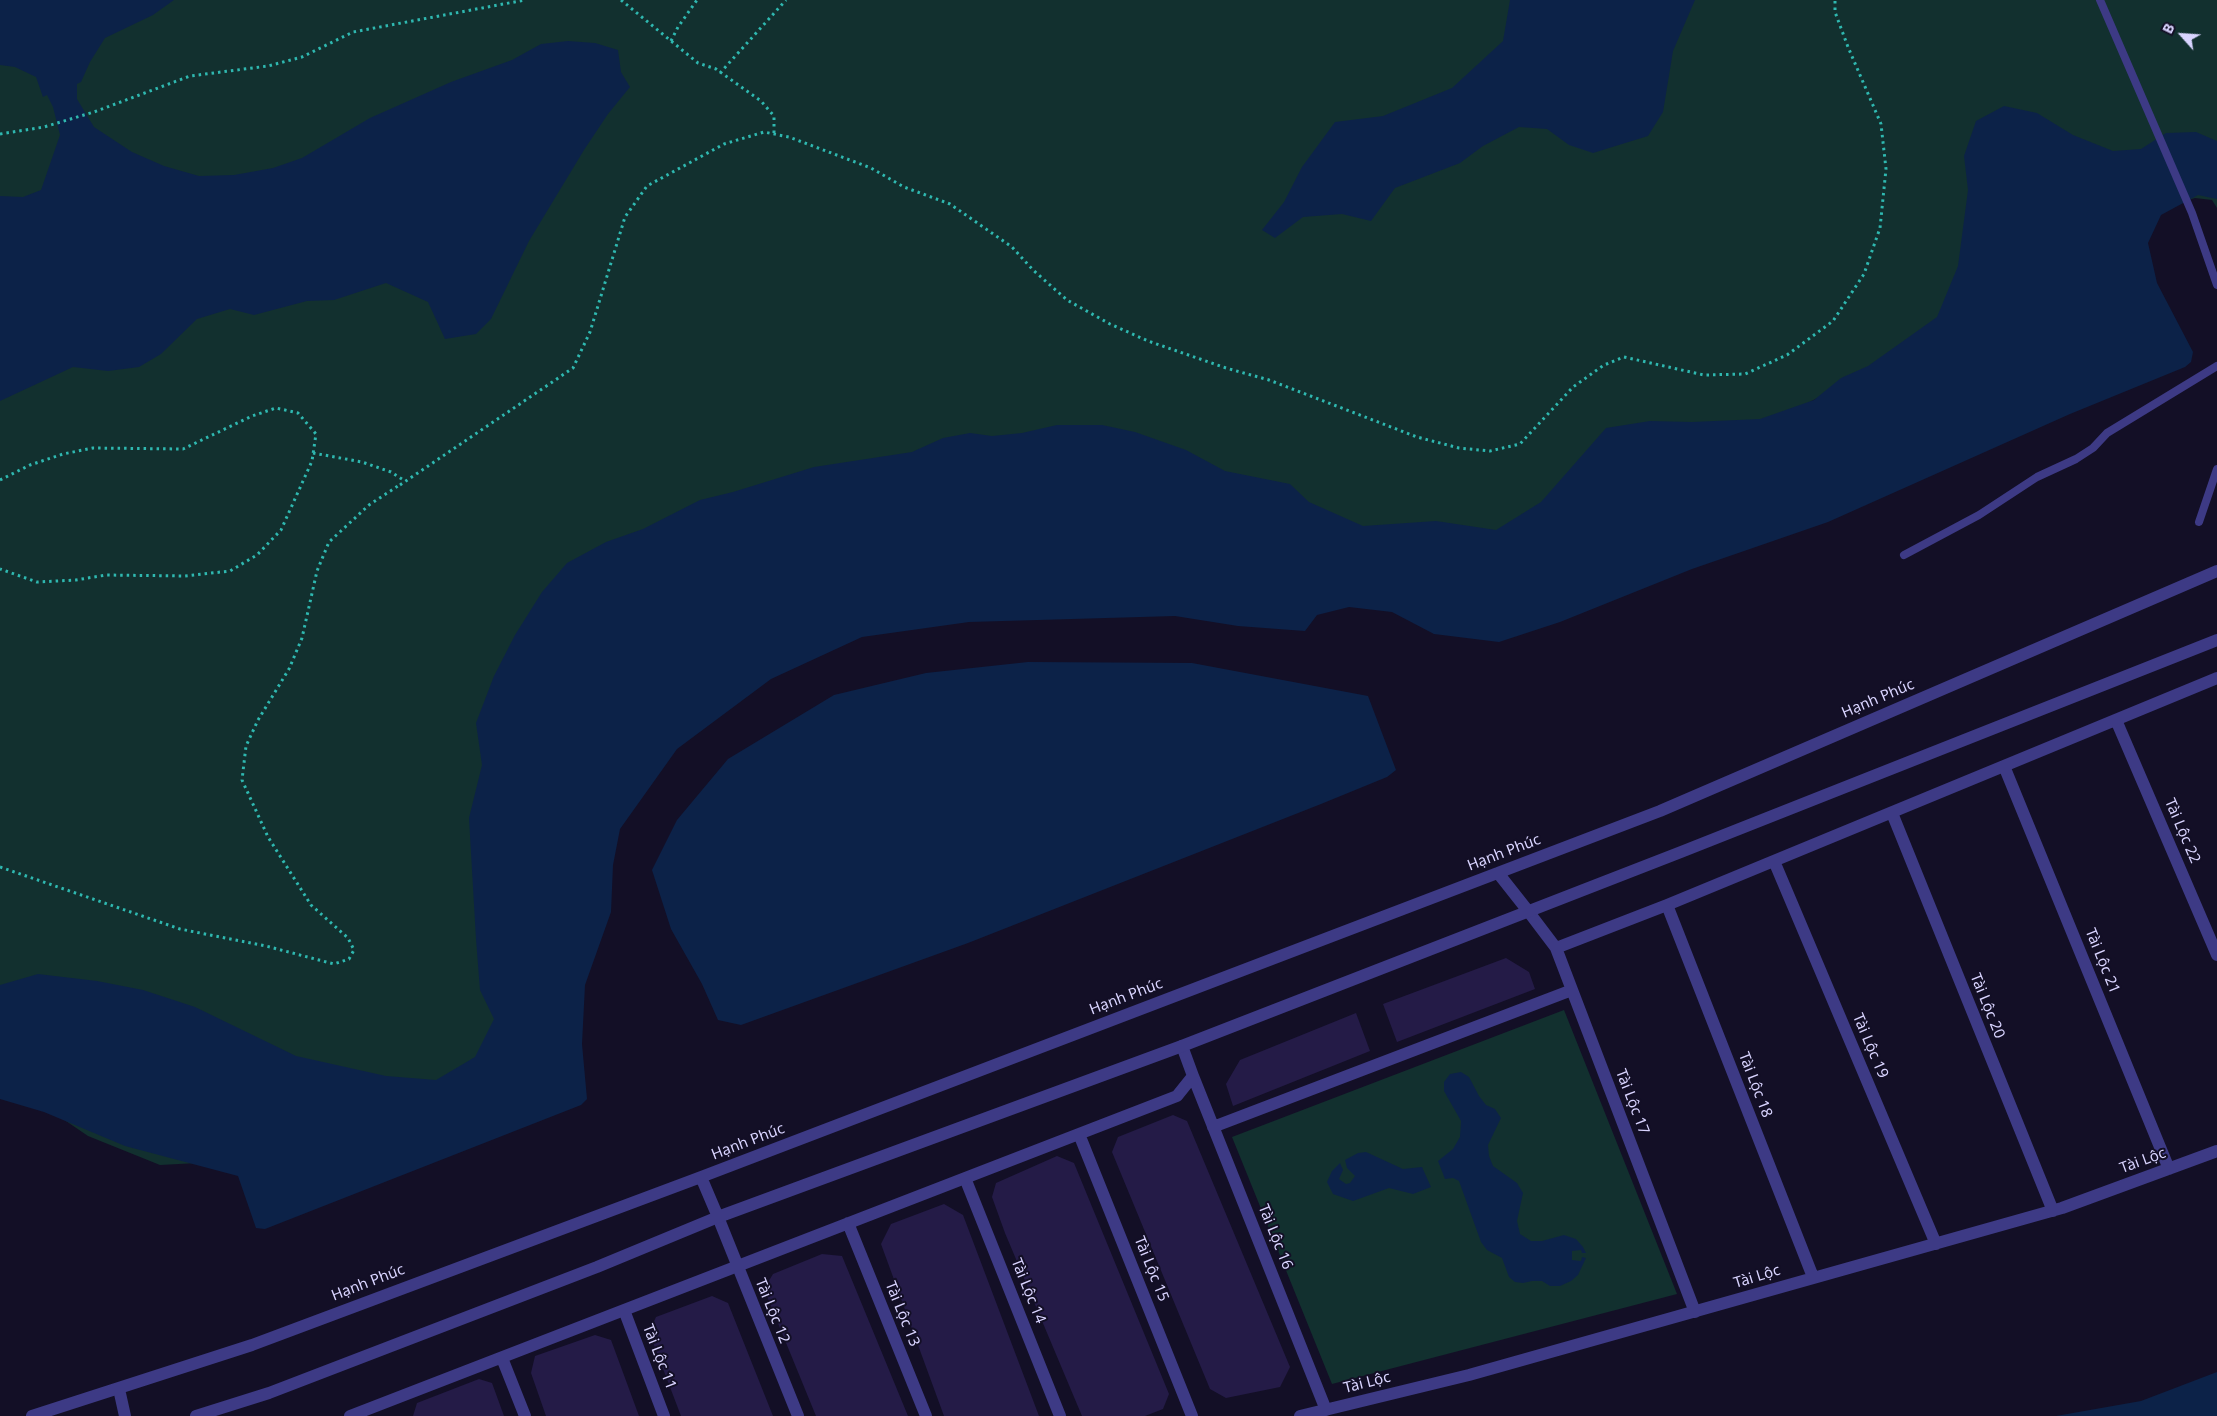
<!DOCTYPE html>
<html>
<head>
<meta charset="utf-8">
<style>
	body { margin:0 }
	#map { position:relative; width:2217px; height:1416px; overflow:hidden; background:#130f26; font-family:"Noto Sans",sans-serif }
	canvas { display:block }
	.north { position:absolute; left:2157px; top:10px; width:50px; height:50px; -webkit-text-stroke:4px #130f26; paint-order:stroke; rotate:296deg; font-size:14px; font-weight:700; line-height:20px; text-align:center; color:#d9d4ff }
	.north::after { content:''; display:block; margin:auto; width:18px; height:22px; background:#d9d4ff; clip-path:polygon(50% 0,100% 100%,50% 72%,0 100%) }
</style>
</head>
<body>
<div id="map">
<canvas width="2217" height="1416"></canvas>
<div class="north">B</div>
</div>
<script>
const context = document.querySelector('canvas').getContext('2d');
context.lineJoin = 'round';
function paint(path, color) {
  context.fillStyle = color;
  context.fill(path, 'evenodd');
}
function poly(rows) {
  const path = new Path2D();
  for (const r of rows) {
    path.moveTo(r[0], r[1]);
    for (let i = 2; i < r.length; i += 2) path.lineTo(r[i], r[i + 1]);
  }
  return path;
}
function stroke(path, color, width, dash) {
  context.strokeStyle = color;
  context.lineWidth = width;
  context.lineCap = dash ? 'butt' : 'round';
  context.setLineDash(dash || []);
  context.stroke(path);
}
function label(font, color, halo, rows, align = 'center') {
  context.font = font + ' "Noto Sans",sans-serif';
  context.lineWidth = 4;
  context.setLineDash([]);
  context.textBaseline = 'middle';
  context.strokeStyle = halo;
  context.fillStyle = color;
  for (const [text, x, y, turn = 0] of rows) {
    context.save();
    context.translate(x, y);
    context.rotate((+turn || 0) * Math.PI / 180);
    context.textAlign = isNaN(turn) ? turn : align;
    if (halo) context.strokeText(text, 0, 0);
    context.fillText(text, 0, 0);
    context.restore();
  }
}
paint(poly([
	[0,0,2217,0,2217,208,2212,200,2195,198,2165,207,2144,223,1541,546,1302,549,667,661,489,1089,216,1162,160,1165,88,1136,41,1104,0,1090],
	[1564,1010,1677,1294,1332,1384,1232,1137]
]), '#12302f');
paint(poly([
	[0,0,174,0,153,15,105,38,90,62,81,82,77,84,77,99,94,127,132,152,164,166,199,176,234,175,273,168,302,158,370,118,451,82,512,60,541,44,568,41,595,43,618,50,621,72,630,87,608,114,584,150,529,241,491,319,476,334,445,339,428,302,386,283,334,300,307,301,254,315,230,309,197,319,161,354,139,367,108,371,73,367,0,401,0,196,23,197,41,190,60,135,53,107,47,95,43,97,36,77,15,67,0,65],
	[1510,0,1695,0,1673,51,1663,112,1648,136,1593,153,1569,145,1547,129,1519,127,1483,146,1460,163,1395,188,1371,221,1342,214,1303,217,1275,238,1262,230,1284,202,1302,167,1335,122,1383,116,1452,88,1503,41],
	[2004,106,2037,113,2073,135,2113,151,2141,149,2166,133,2196,132,2217,141,2217,199,2198,195,2161,215,2148,243,2157,283,2193,352,2191,362,2185,367,2070,414,1828,522,1692,569,1560,622,1499,642,1434,634,1392,612,1349,607,1317,615,1305,631,1238,626,1175,616,969,622,862,637,771,679,677,749,620,829,613,865,611,912,585,985,582,1044,587,1099,581,1105,265,1229,256,1228,238,1176,125,1146,44,1112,0,1099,0,985,38,974,97,981,143,990,195,1007,296,1056,386,1076,436,1080,475,1057,494,1019,480,990,476,939,469,818,482,765,476,723,494,676,515,635,542,592,567,563,606,542,643,529,700,500,733,492,814,467,912,452,943,438,970,433,992,436,1022,433,1057,425,1102,425,1135,432,1186,450,1225,471,1290,484,1309,502,1363,526,1436,521,1496,530,1541,502,1606,428,1650,421,1692,422,1760,419,1814,400,1841,378,1868,366,1937,317,1958,266,1968,190,1964,156,1976,121],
	[1028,662,1192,663,1368,696,1396,770,1387,777,1321,804,968,943,741,1025,718,1020,702,984,671,929,652,870,677,820,728,759,834,695,926,673],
	[1461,1072,1469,1077,1479,1096,1486,1105,1495,1109,1501,1118,1488,1145,1489,1156,1493,1166,1517,1183,1523,1193,1517,1221,1520,1234,1531,1241,1542,1241,1564,1235,1576,1239,1583,1247,1586,1253,1582,1253,1581,1250,1572,1251,1572,1260,1581,1261,1582,1257,1586,1258,1578,1275,1571,1281,1560,1286,1550,1286,1542,1281,1532,1281,1523,1283,1515,1282,1509,1277,1502,1258,1487,1250,1481,1242,1459,1181,1453,1178,1445,1179,1438,1161,1453,1149,1460,1137,1461,1121,1444,1091,1444,1082,1450,1074],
	[1366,1152,1403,1169,1422,1167,1431,1187,1413,1194,1389,1188,1353,1201,1333,1194,1327,1182,1332,1171,1340,1163,1343,1170,1339,1179,1346,1184,1350,1183,1355,1176,1347,1168,1345,1160,1358,1153],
	[2217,1372,2217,1416,2056,1416,2141,1401]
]), '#0c2248');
paint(poly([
	[1506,958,1529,972,1535,989,1397,1042,1383,1004],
	[1356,1013,1370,1051,1233,1106,1226,1084,1240,1060],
	[1173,1115,1187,1121,1290,1367,1280,1387,1226,1398,1210,1389,1112,1152,1118,1137],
	[1057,1156,1074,1163,1169,1394,1163,1409,1145,1416,1082,1416,1005,1233,992,1197,996,1183],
	[944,1204,963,1215,1039,1416,944,1416,881,1244,891,1224],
	[822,1254,842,1256,908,1416,816,1416,764,1289,773,1274],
	[712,1296,728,1303,773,1416,681,1416,649,1332,656,1317],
	[595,1335,611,1340,639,1416,546,1416,531,1373,535,1356],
	[479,1379,492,1383,504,1416,413,1416,417,1403]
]), '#241b47');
stroke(poly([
	[621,0,698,63,716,69,761,101,774,116,774,135],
	[671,41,678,27,697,0],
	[720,73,786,0],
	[0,134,44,127,94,112,190,76,268,66,302,57,353,32,525,0],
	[313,453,362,462,391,472,405,481],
	[0,480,30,465,63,454,93,448,183,449,252,416,276,408,298,413,316,434,312,461,281,530,257,555,230,571,185,576,106,575,76,580,37,582,0,569],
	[400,485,573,368,590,332,625,217,647,186,724,144,764,132,789,137,871,168,904,187,950,204,1012,247,1033,270,1067,300,1110,324,1148,341,1226,368,1269,380,1417,437,1459,448,1490,451,1520,444,1573,387,1604,365,1624,357,1704,375,1745,374,1787,355,1833,321,1864,274,1880,228,1886,169,1881,124,1848,47,1835,12,1835,0],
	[0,867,180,929,266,946,334,964,349,959,354,950,348,938,311,905,268,837,242,780,246,746,258,720,289,669,302,638,317,571,329,542,369,505,401,484]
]), '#2fb8b0', 3, [2.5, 4]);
stroke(poly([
	[2100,0,2192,213,2217,285],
	[2199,522,2217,469],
	[1904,555,1979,515,2037,477,2076,459,2093,448,2107,433,2217,366]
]), '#3d3a85', 8);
stroke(poly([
	[2116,720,2217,955],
	[2004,766,2169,1169],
	[1892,813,2053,1211],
	[1774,861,1936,1244],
	[1667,905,1813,1277],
	[1528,911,1556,948,1695,1312],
	[1556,948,1667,905,2217,678],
	[1193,1076,1326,1410],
	[1213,1127,1572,990],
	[1079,1134,1192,1416],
	[965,1178,1060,1416],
	[718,1217,798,1416],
	[848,1223,926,1416],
	[624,1310,664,1416],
	[502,1358,525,1416],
	[350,1416,1177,1096,1193,1076,1182,1046],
	[1300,1416,1469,1375,2062,1208,2217,1151]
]), '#3d3a85', 12);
stroke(poly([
	[1498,873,1528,911],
	[701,1177,718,1217],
	[119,1389,125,1416],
	[32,1416,252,1345,701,1177,1660,811,2217,571],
	[196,1416,269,1393,597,1267,718,1217,1182,1046,1681,852,2217,640]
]), '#3d3a85', 12);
label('15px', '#d9d4ff', '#130f26', [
	["Hạnh Phúc",1878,699,-23],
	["Tài Lộc 22",2182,831,67],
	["Hạnh Phúc",1504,853,-21],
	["Tài Lộc 21",2102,961,68],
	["Hạnh Phúc",1126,997,-21],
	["Tài Lộc 20",1987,1006,68],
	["Tài Lộc 19",1870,1046,67],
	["Tài Lộc 18",1755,1085,69],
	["Tài Lộc 17",1632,1102,69],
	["Hạnh Phúc",748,1142,-21],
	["Tài Lộc",2143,1161,-20],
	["Tài Lộc 16",1275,1237,68],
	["Tài Lộc 15",1151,1269,68],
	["Tài Lộc",1757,1277,-17],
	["Hạnh Phúc",368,1283,-21],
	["Tài Lộc 14",1028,1291,68],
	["Tài Lộc 12",772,1311,68],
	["Tài Lộc 13",902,1314,68],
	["Tài Lộc 11",659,1357,69],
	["Tài Lộc",1367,1383,-14]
]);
</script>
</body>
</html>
